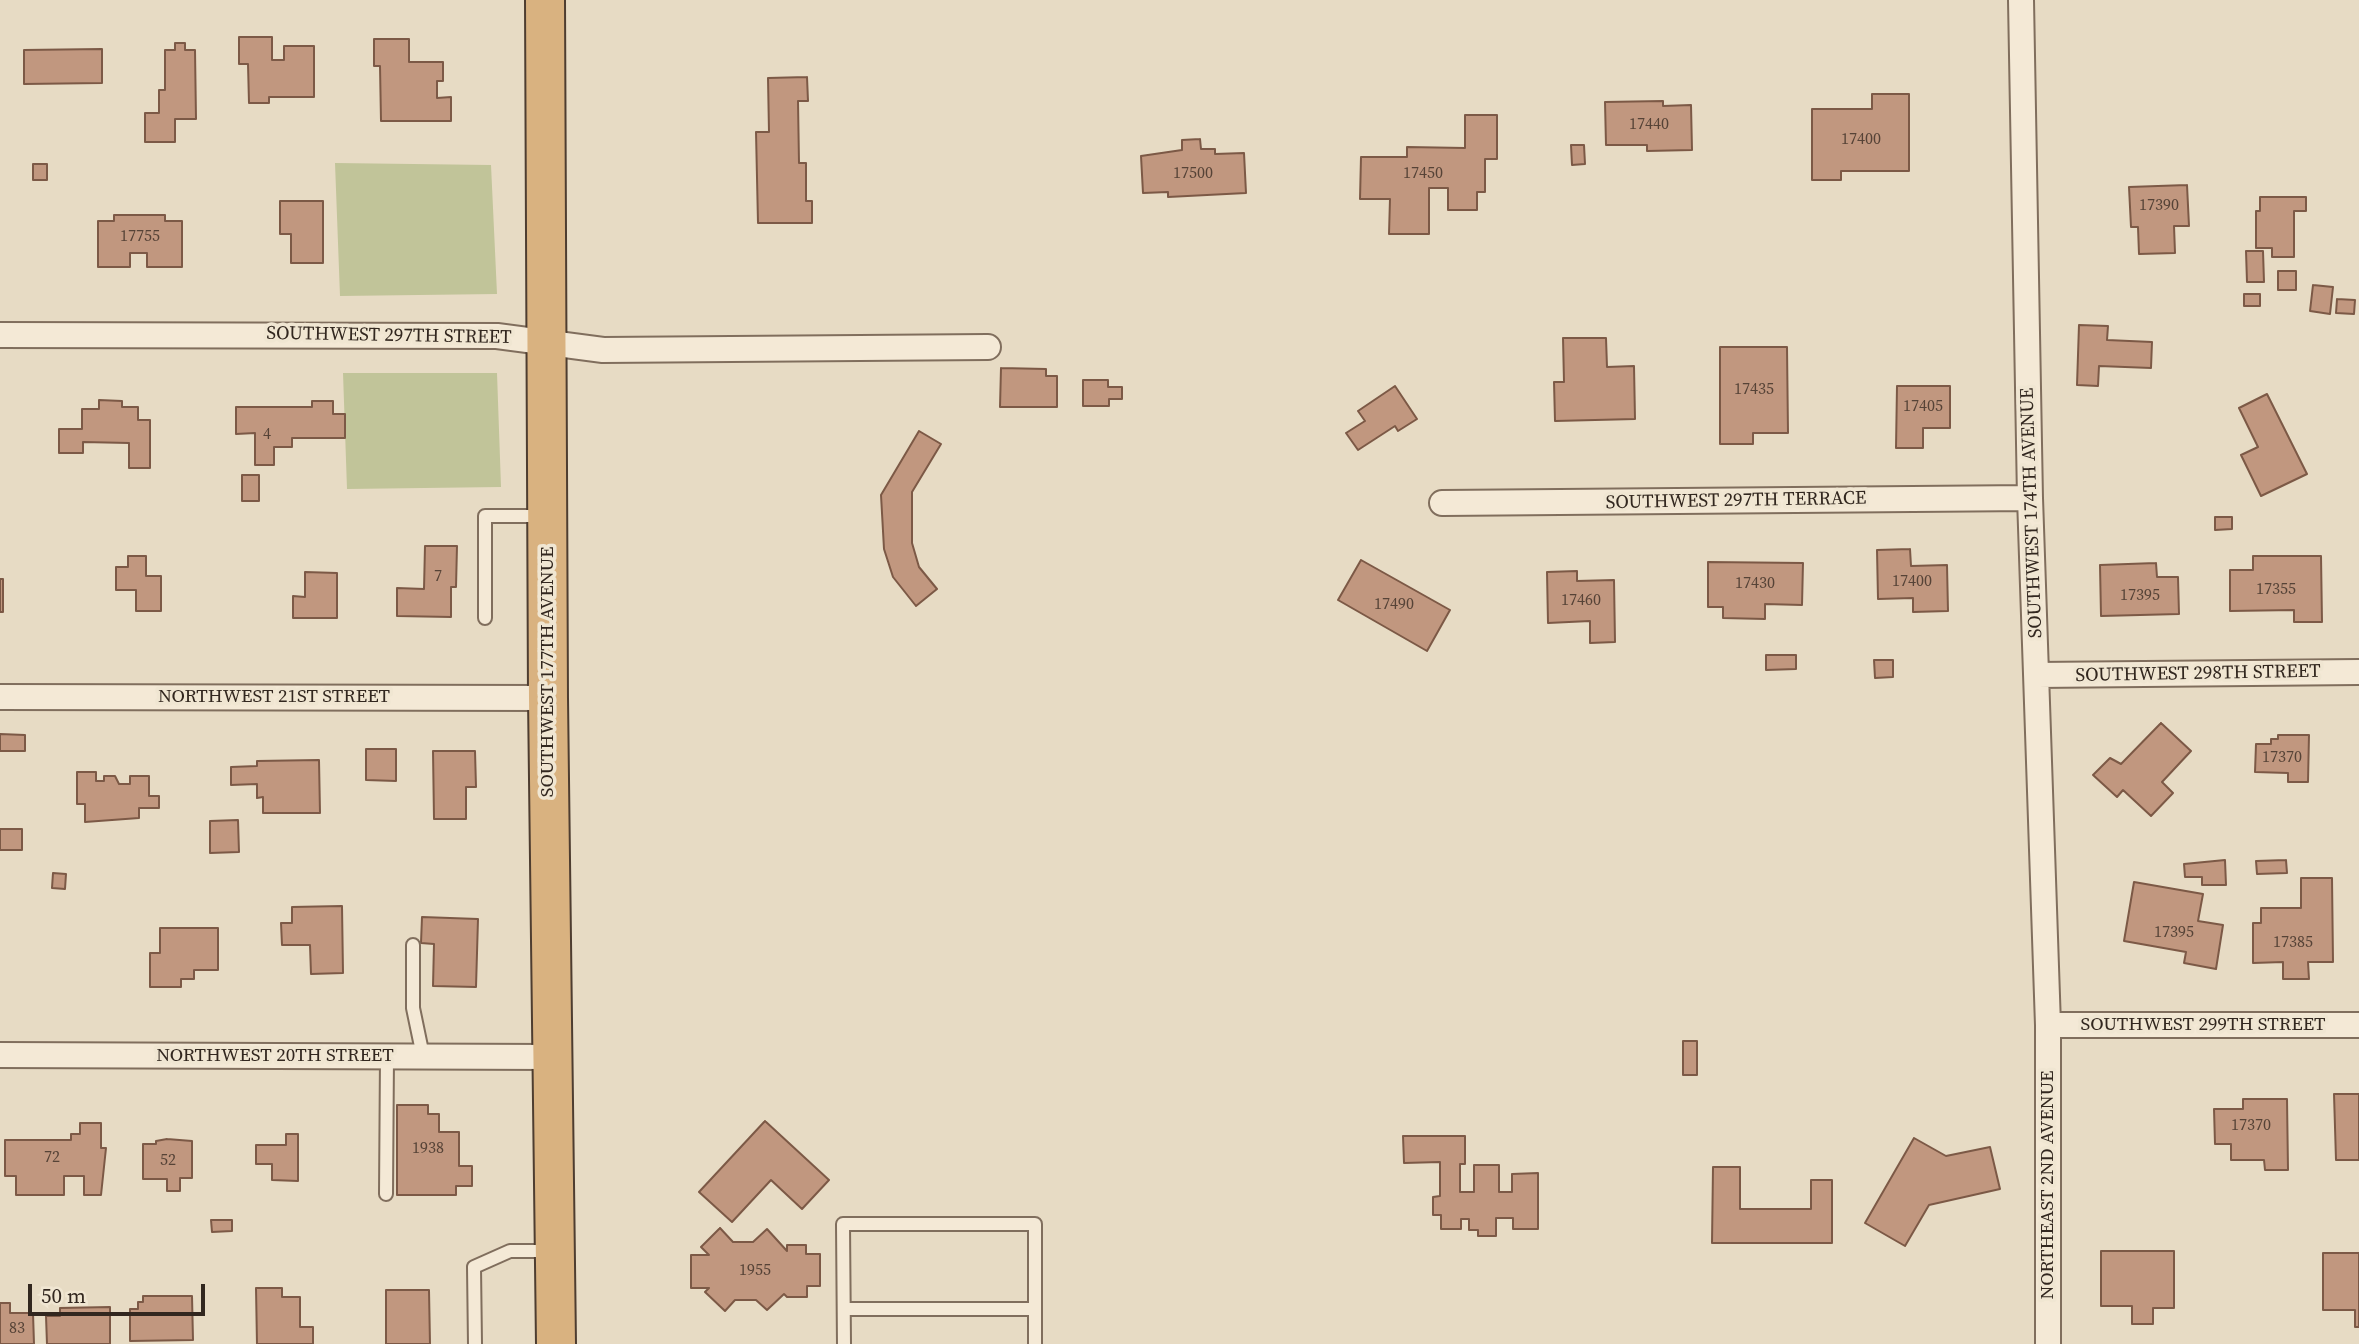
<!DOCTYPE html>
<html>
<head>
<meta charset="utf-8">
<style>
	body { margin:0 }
	#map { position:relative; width:2359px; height:1344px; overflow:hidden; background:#e7dbc4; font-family:"Source Serif 4",serif }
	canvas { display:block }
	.scale { position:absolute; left:28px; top:1284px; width:177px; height:32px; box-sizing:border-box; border:4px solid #32271f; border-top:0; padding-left:9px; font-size:21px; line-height:24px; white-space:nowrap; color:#32271f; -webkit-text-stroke:5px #f0e6d2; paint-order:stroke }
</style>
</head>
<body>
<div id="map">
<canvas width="2359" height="1344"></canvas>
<div class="scale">50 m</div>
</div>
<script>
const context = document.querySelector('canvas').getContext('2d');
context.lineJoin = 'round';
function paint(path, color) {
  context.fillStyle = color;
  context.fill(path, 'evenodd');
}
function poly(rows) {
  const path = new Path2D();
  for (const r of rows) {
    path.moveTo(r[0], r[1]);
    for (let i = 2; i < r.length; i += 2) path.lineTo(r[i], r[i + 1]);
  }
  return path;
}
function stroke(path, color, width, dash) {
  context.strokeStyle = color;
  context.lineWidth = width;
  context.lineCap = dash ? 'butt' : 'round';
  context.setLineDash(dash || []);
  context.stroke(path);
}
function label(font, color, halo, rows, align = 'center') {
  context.font = font + ' "Source Serif 4",serif';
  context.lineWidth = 7;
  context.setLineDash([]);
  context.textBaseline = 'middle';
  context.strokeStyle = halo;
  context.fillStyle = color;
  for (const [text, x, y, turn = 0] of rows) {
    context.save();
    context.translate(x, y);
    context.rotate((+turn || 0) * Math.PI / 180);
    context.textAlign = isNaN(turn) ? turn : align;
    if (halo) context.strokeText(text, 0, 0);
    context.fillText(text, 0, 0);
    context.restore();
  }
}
paint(poly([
	[335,163,491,165,497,294,340,296],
	[343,373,497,373,501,487,347,489]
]), '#c1c499');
const building = poly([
	[239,37,272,37,272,60,284,60,284,46,314,46,314,97,269,97,269,103,249,103,248,64,239,64,239,37],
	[374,39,409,39,409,62,443,62,443,81,437,81,437,98,451,97,451,121,381,121,380,66,374,66,374,39],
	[175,43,185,43,185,50,195,50,196,119,175,119,175,142,145,142,145,113,159,113,159,90,165,90,165,50,175,50,175,43],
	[102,49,102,83,24,84,24,50,102,49],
	[807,77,808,101,798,101,799,163,806,163,806,201,812,201,812,223,758,223,756,132,769,132,768,78,807,77],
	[1872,94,1909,94,1909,171,1841,171,1841,180,1812,180,1812,109,1872,109,1872,94],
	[1663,101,1663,106,1691,105,1692,150,1647,151,1647,145,1606,145,1605,102,1663,101],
	[1465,115,1497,115,1497,159,1485,159,1485,192,1477,192,1477,210,1448,210,1448,188,1429,188,1429,234,1389,234,1390,199,1360,199,1361,157,1407,157,1407,147,1465,148,1465,115],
	[1200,139,1201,149,1215,149,1215,154,1244,153,1246,193,1168,197,1168,192,1143,193,1141,156,1182,150,1182,140,1200,139],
	[1571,145,1584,145,1585,164,1572,165,1571,145],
	[33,164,47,164,47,180,33,180,33,164],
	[2187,185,2189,226,2174,226,2175,253,2139,254,2138,227,2131,227,2129,187,2187,185],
	[2260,197,2306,197,2306,211,2294,211,2294,257,2272,257,2272,248,2256,248,2256,211,2260,211,2260,197],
	[280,201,323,201,323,263,291,263,291,234,280,234,280,201],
	[114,215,165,215,165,221,182,221,182,267,147,267,147,253,130,253,130,267,98,267,98,221,114,221,114,215],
	[2246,251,2263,251,2264,282,2247,282,2246,251],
	[2278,271,2296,271,2296,290,2278,290,2278,271],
	[2313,285,2333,287,2330,314,2310,311,2313,285],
	[2244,294,2260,294,2260,306,2244,306,2244,294],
	[2337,299,2355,300,2354,314,2336,313,2337,299],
	[2079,325,2108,326,2107,340,2152,342,2151,368,2099,366,2098,386,2077,385,2079,325],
	[1563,338,1606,338,1607,367,1634,366,1635,419,1555,421,1554,382,1564,382,1563,338],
	[1720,347,1787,347,1788,433,1753,433,1753,444,1720,444,1720,347],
	[1001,368,1046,369,1046,376,1057,376,1057,407,1000,407,1001,368],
	[1083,380,1108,380,1108,387,1122,387,1122,399,1109,399,1109,406,1083,406,1083,380],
	[1395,386,1417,419,1398,431,1395,426,1358,450,1346,433,1365,421,1358,411,1395,386],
	[1897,386,1950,386,1950,428,1923,428,1923,448,1896,448,1897,386],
	[2267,394,2307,474,2261,496,2241,455,2258,447,2239,408,2267,394],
	[99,400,122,401,122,407,138,407,138,420,150,420,150,468,129,468,129,443,83,442,83,453,59,453,59,429,82,429,82,409,99,409,99,400],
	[312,401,333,401,333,414,345,414,345,438,292,438,292,447,274,447,274,465,255,465,255,433,236,434,236,407,312,407,312,401],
	[919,431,941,444,912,492,912,543,919,567,937,589,916,606,893,577,884,549,881,495,919,431],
	[242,475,259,475,259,501,242,501,242,475],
	[2215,517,2232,517,2232,529,2215,530,2215,517],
	[425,546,457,546,456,587,451,587,451,617,397,616,397,588,424,589,425,546],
	[1910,549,1911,566,1947,565,1948,611,1913,612,1913,598,1878,599,1877,550,1910,549],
	[128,556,146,556,146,576,161,576,161,611,136,611,136,590,116,590,116,567,128,567,128,556],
	[2253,556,2321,556,2322,622,2294,622,2294,610,2230,611,2230,570,2253,570,2253,556],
	[1361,560,1450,610,1427,651,1338,600,1361,560],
	[1708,562,1803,563,1802,605,1765,604,1765,619,1723,618,1723,607,1708,607,1708,562],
	[2156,563,2157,577,2178,577,2179,614,2101,616,2100,565,2156,563],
	[1577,571,1577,581,1614,580,1615,642,1590,643,1590,621,1548,623,1547,572,1577,571],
	[305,572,337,573,337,618,293,618,293,596,305,597,305,572],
	[0,579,3,579,3,612,0,612,0,579],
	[1766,655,1796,655,1796,669,1766,670,1766,655],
	[1874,660,1893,660,1893,677,1875,678,1874,660],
	[2161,723,2191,751,2162,782,2173,793,2151,816,2123,790,2117,797,2093,775,2110,758,2121,764,2161,723],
	[0,734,25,735,25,751,0,751,0,734],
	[2278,735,2309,735,2308,782,2288,782,2288,773,2255,772,2256,744,2271,744,2271,739,2278,739,2278,735],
	[366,749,396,749,396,781,366,780,366,749],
	[433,751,475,751,476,787,466,787,466,819,434,819,433,751],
	[319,760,320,813,263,813,263,797,257,798,257,784,231,785,231,767,257,766,257,761,319,760],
	[77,772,96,772,96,781,104,781,104,776,115,776,119,784,130,784,130,776,149,776,149,796,159,796,159,808,139,808,139,818,85,822,85,804,77,804,77,772],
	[238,820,239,852,210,853,210,821,238,820],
	[0,829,22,829,22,850,0,850,0,829],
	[2225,860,2226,885,2202,885,2202,877,2185,877,2184,864,2225,860],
	[2286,860,2287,873,2257,874,2256,861,2286,860],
	[53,873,66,874,65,889,52,888,53,873],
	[2301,878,2332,878,2333,962,2308,962,2309,979,2283,979,2283,962,2253,963,2253,923,2261,923,2261,908,2301,908,2301,878],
	[2134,882,2203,894,2198,921,2223,925,2216,969,2184,963,2186,952,2124,941,2134,882],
	[342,906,343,973,311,974,310,945,282,945,281,923,292,923,292,907,342,906],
	[422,917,478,919,476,987,433,986,434,944,421,943,422,917],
	[160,928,218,928,218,970,194,970,194,979,181,979,181,987,150,987,150,953,160,953,160,928],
	[1683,1041,1697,1041,1697,1075,1683,1075,1683,1041],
	[2334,1094,2359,1094,2359,1160,2336,1160,2334,1094],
	[2243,1099,2287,1099,2288,1170,2265,1170,2264,1160,2231,1160,2231,1144,2215,1144,2214,1109,2243,1109,2243,1099],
	[397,1105,428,1105,428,1114,439,1114,439,1132,459,1132,459,1166,472,1166,472,1186,456,1186,456,1195,397,1195,397,1105],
	[765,1121,829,1180,802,1209,771,1180,732,1222,699,1192,765,1121],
	[80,1123,101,1123,101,1148,106,1148,101,1195,84,1195,84,1176,64,1176,64,1195,16,1195,16,1176,5,1176,5,1140,71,1140,71,1134,80,1134,80,1123],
	[286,1134,298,1134,298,1181,272,1180,272,1164,256,1164,256,1145,286,1145,286,1134],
	[1403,1136,1465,1136,1465,1164,1460,1164,1460,1192,1474,1192,1474,1165,1499,1165,1499,1192,1512,1192,1512,1174,1538,1173,1538,1229,1513,1229,1513,1218,1496,1218,1496,1236,1478,1236,1478,1230,1469,1230,1469,1219,1461,1219,1461,1229,1441,1229,1441,1215,1433,1215,1433,1197,1440,1196,1440,1162,1404,1163,1403,1136],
	[1914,1138,1946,1156,1990,1147,2000,1189,1929,1205,1905,1246,1865,1223,1914,1138],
	[167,1139,192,1141,192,1178,180,1178,180,1191,167,1191,167,1179,143,1179,143,1144,156,1144,156,1141,167,1139],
	[1713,1167,1740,1167,1740,1209,1811,1209,1811,1180,1832,1180,1832,1243,1712,1243,1713,1167],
	[211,1220,232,1220,232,1231,212,1232,211,1220],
	[720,1228,733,1242,753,1242,767,1229,787,1251,787,1245,806,1245,806,1254,820,1254,820,1286,807,1286,807,1297,787,1297,784,1294,767,1310,756,1300,735,1300,725,1311,705,1292,709,1288,691,1288,691,1255,709,1255,701,1247,720,1228],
	[2101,1251,2174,1251,2174,1308,2153,1308,2153,1324,2132,1324,2132,1306,2101,1306,2101,1251],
	[2323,1253,2359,1253,2359,1327,2355,1327,2355,1310,2323,1310,2323,1253],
	[256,1288,282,1288,282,1297,300,1297,300,1327,313,1327,313,1344,257,1344,256,1288],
	[386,1290,429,1290,430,1344,386,1344,386,1290],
	[143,1296,192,1296,193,1340,130,1341,130,1309,138,1309,138,1302,143,1302,143,1296],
	[0,1303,10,1303,10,1313,33,1313,34,1344,0,1344,0,1303],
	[110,1307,110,1344,47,1344,46,1316,60,1316,60,1308,110,1307]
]);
paint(building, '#c1977f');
stroke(building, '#7c5946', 2);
const service = poly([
	[485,618,485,516,544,516],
	[413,945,413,1008,423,1056],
	[386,1194,387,1056],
	[844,1309,1035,1309],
	[475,1344,474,1267,510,1251,551,1251],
	[844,1344,843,1224,1035,1224,1035,1344]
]);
const minor = poly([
	[2021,0,2030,498,2048,1025,2048,1344],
	[0,335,497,336,603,350,988,347],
	[1442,503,2030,498],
	[2037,675,2359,672],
	[0,697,548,698],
	[2048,1025,2359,1025],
	[0,1055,551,1057]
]);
const trunk = poly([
	[545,0,548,698,556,1344]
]);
stroke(service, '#806e5d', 16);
stroke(minor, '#806e5d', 28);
stroke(trunk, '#4e3d30', 42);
stroke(service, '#f4e9d6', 12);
stroke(minor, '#f4e9d6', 24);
stroke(trunk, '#d9b280', 38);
label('16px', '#564337', null, [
	["17440",1649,125],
	["17400",1861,140],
	["17500",1193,174],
	["17450",1423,174],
	["17390",2159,206],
	["17755",140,237],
	["17435",1754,390],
	["17405",1923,407],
	["4",267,435],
	["7",438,577],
	["17400",1912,582],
	["17430",1755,584],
	["17355",2276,590],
	["17395",2140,596],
	["17460",1581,601],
	["17490",1394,605],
	["17370",2282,758],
	["17395",2174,933],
	["17385",2293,943],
	["17370",2251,1126],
	["1938",428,1149],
	["72",52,1158],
	["52",168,1161],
	["1955",755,1271],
	["83",17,1329]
]);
label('19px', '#32271f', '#f0e6d2', [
	["SOUTHWEST 297TH STREET",389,336,1],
	["SOUTHWEST 297TH TERRACE",1736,501,-1],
	["SOUTHWEST 174TH AVENUE",2032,513,-92],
	["SOUTHWEST 177TH AVENUE",548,672,-90],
	["SOUTHWEST 298TH STREET",2198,674,-1],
	["NORTHWEST 21ST STREET",274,697],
	["SOUTHWEST 299TH STREET",2203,1025],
	["NORTHWEST 20TH STREET",275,1056],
	["NORTHEAST 2ND AVENUE",2048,1185,-90]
]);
</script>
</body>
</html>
